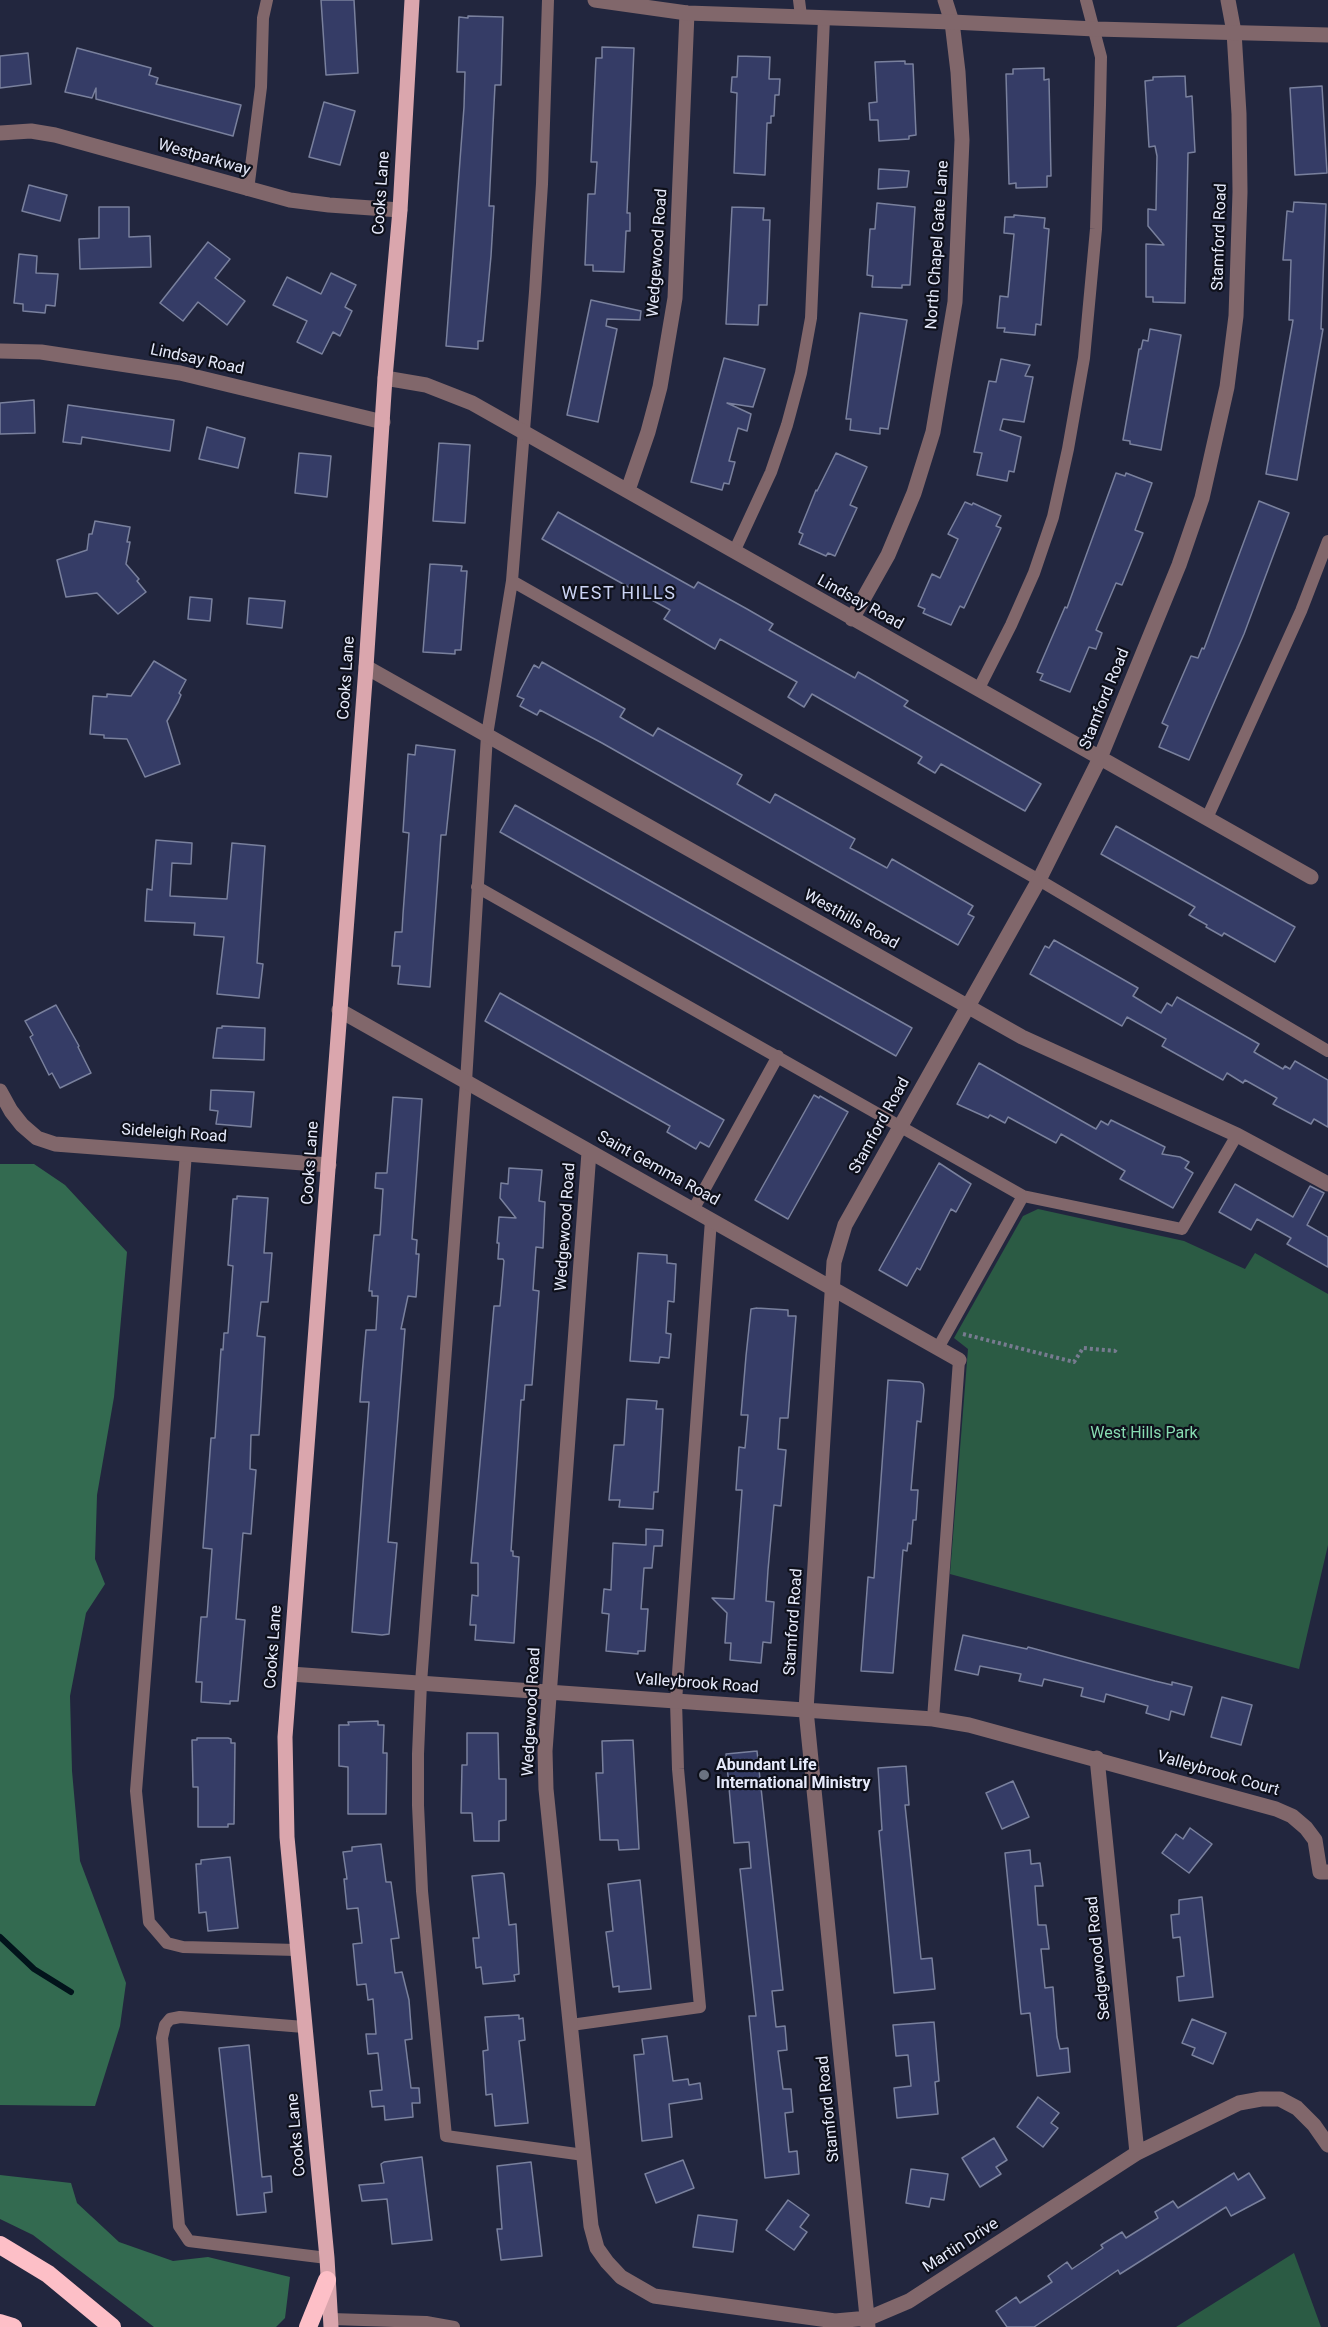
<!DOCTYPE html>
<html>
<head>
<meta charset="utf-8">
<style>
	body { margin:0 }
	canvas { display:block; background:#22263e }
</style>
</head>
<body>
<canvas width="1328" height="2327"></canvas>
<script>
const context = document.querySelector('canvas').getContext('2d');
context.lineJoin = 'round';
function paint(path, color) {
  context.fillStyle = color;
  context.fill(path, 'evenodd');
}
function poly(rows) {
  const path = new Path2D();
  for (const r of rows) {
    path.moveTo(r[0], r[1]);
    for (let i = 2; i < r.length; i += 2) path.lineTo(r[i], r[i + 1]);
  }
  return path;
}
function stroke(path, color, width, dash) {
  context.strokeStyle = color;
  context.lineWidth = width;
  context.lineCap = dash ? 'butt' : 'round';
  context.setLineDash(dash || []);
  context.stroke(path);
}
function label(font, color, halo, rows, align = 'center') {
  context.font = font + ' Roboto,sans-serif';
  context.lineWidth = 4.5;
  context.setLineDash([]);
  context.textBaseline = 'middle';
  context.strokeStyle = halo;
  context.fillStyle = color;
  for (const [text, x, y, turn = 0] of rows) {
    context.save();
    context.translate(x, y);
    context.rotate((+turn || 0) * Math.PI / 180);
    context.textAlign = isNaN(turn) ? turn : align;
    if (halo) context.strokeText(text, 0, 0);
    context.fillText(text, 0, 0);
    context.restore();
  }
}
paint(poly([
	[1038,1209,1184,1241,1245,1269,1255,1253,1328,1294,1328,1545,1299,1669,950,1574,968,1349,954,1338,1023,1216],
	[1294,2253,1321,2327,1176,2327]
]), '#2b5b44');
paint(poly([
	[0,1164,34,1164,65,1185,127,1252,114,1397,97,1495,95,1559,105,1584,86,1613,70,1696,72,1771,80,1861,126,1983,120,2026,95,2106,0,2105],
	[0,2175,71,2183,77,2203,119,2242,173,2261,208,2257,290,2277,285,2318,276,2327,154,2327,33,2235,0,2219]
]), '#336a50');
stroke(poly([
	[0,1937,34,1969,71,1992]
]), '#02141b', 6);
const building = poly([
	[321,0,354,0,358,73,326,75,321,0],
	[468,16,503,17,501,85,495,85,489,206,494,206,491,256,483,341,478,341,478,349,446,346,464,107,465,72,457,72,459,17,468,18,468,16],
	[602,47,634,48,627,213,630,213,630,231,626,231,624,272,593,271,593,265,585,265,588,194,595,194,597,162,591,162,596,58,602,58,602,47],
	[77,48,151,68,149,75,158,78,156,84,241,105,233,136,96,99,96,88,92,98,65,92,77,48],
	[28,53,31,84,0,88,0,56,28,53],
	[738,56,770,57,769,79,780,79,779,95,775,95,774,116,771,116,771,123,767,123,765,175,734,173,737,93,731,92,732,77,737,77,738,56],
	[905,61,905,64,913,64,916,135,909,136,909,139,879,141,878,120,870,120,869,103,877,102,875,62,905,61],
	[1044,68,1044,80,1049,79,1051,176,1047,176,1047,187,1016,188,1016,183,1009,184,1006,74,1013,74,1013,69,1044,68],
	[1185,76,1186,97,1192,96,1195,152,1188,153,1185,303,1153,302,1153,297,1146,297,1146,244,1164,245,1148,226,1148,209,1156,210,1157,156,1155,146,1149,147,1145,81,1153,80,1153,77,1185,76],
	[1322,86,1327,173,1295,175,1290,88,1322,86],
	[324,102,355,111,340,165,309,157,324,102],
	[879,169,909,171,907,187,878,189,879,169],
	[29,185,67,195,60,221,22,211,29,185],
	[1294,202,1326,204,1321,329,1323,329,1297,480,1266,474,1293,320,1289,320,1291,260,1283,260,1287,211,1293,212,1294,202],
	[877,203,915,207,910,285,902,285,902,288,872,287,873,276,867,275,870,229,875,229,877,203],
	[99,207,129,207,129,237,150,236,151,267,80,269,79,239,99,238,99,207],
	[732,207,764,208,763,220,770,220,767,305,759,305,758,325,726,324,732,207],
	[1014,215,1045,218,1044,228,1049,229,1041,325,1036,324,1035,335,1004,332,1005,328,997,328,1000,296,1008,297,1014,234,1004,233,1005,217,1014,217,1014,215],
	[208,242,230,259,215,278,245,301,227,325,198,302,183,321,160,303,208,242],
	[19,254,37,256,36,273,58,274,55,306,46,305,45,313,23,311,23,304,14,303,19,254],
	[331,273,356,285,345,307,352,311,340,336,333,332,322,354,297,342,307,321,273,305,287,277,321,294,331,273],
	[591,300,641,311,640,320,607,319,606,326,617,329,598,422,567,415,591,300],
	[860,313,907,320,888,429,880,428,880,434,850,430,851,419,846,419,860,313],
	[1150,329,1181,335,1161,450,1130,444,1130,441,1123,440,1139,349,1141,349,1143,340,1148,341,1150,329],
	[724,358,765,369,753,407,727,403,751,414,747,431,738,428,729,461,735,462,729,484,724,483,722,490,691,482,724,358],
	[1001,359,1030,365,1025,376,1033,377,1024,422,1003,419,1000,430,1021,437,1014,472,1009,471,1007,481,977,475,982,453,974,452,989,381,996,382,1001,359],
	[34,400,35,433,0,434,0,403,34,400],
	[68,405,174,420,170,451,82,437,81,444,63,442,68,405],
	[207,427,245,438,238,468,199,459,207,427],
	[439,443,470,445,465,523,433,521,439,443],
	[299,453,331,456,327,497,295,493,299,453],
	[836,453,867,467,850,505,857,508,835,556,828,553,826,556,799,544,803,534,799,532,816,490,817,491,836,453],
	[1116,473,1125,476,1126,473,1152,483,1135,530,1143,533,1122,585,1116,583,1096,630,1102,633,1096,649,1089,647,1070,692,1040,680,1043,674,1037,672,1065,607,1067,608,1116,473],
	[1259,501,1289,513,1244,634,1189,760,1159,747,1168,726,1162,723,1191,656,1198,658,1202,648,1204,649,1259,501],
	[965,502,972,505,973,503,1001,516,996,526,1001,528,964,608,960,606,951,625,923,613,925,609,918,606,932,574,940,578,958,539,948,534,965,502],
	[558,512,685,583,694,588,698,582,747,609,773,624,769,630,855,678,858,672,867,677,908,701,904,706,1041,784,1025,811,941,764,935,773,918,763,922,757,812,694,804,707,788,697,797,682,720,639,715,649,664,619,670,610,542,539,558,512],
	[95,521,130,527,127,542,130,542,126,564,139,579,137,581,146,592,118,614,97,593,66,597,57,560,87,550,89,534,92,534,95,521],
	[430,564,462,566,461,571,467,571,461,650,455,650,455,654,423,652,430,564],
	[190,597,212,599,210,621,188,619,190,597],
	[249,598,285,601,282,628,247,624,249,598],
	[154,661,186,680,179,693,181,695,178,702,167,721,180,764,145,777,127,739,104,738,104,735,90,734,93,696,107,697,107,694,131,696,154,661],
	[542,662,625,709,620,717,625,720,653,736,658,728,742,775,737,784,770,803,775,794,855,839,850,848,858,852,887,868,892,859,973,906,968,914,974,917,958,945,602,743,540,710,537,715,520,706,524,699,517,696,534,665,539,668,542,662],
	[416,745,455,750,446,835,441,835,430,987,398,984,400,966,392,966,395,932,402,932,403,914,409,833,403,832,408,754,415,755,416,745],
	[515,805,912,1028,896,1056,500,832,515,805],
	[1116,826,1295,927,1275,962,1224,933,1222,936,1206,927,1207,925,1189,915,1195,907,1101,854,1116,826],
	[156,840,192,843,191,864,172,863,170,896,227,899,232,843,265,846,257,963,263,964,259,998,217,994,224,937,194,935,195,923,145,921,147,889,152,890,156,840],
	[1054,940,1138,988,1133,996,1161,1013,1167,1003,1172,1006,1177,997,1259,1044,1254,1052,1283,1069,1285,1066,1290,1069,1295,1061,1328,1080,1328,1127,1314,1119,1311,1124,1273,1104,1277,1098,1245,1080,1243,1083,1227,1073,1223,1080,1162,1046,1166,1039,1127,1017,1122,1026,1030,974,1045,946,1049,948,1054,940],
	[500,993,724,1120,709,1147,700,1142,696,1149,679,1139,667,1132,670,1126,485,1021,500,993],
	[56,1005,79,1046,78,1047,91,1073,60,1088,52,1073,49,1075,30,1037,33,1035,25,1021,56,1005],
	[222,1026,265,1028,264,1060,213,1058,217,1028,222,1028,222,1026],
	[979,1063,1096,1129,1101,1121,1108,1125,1111,1120,1165,1147,1162,1154,1180,1157,1189,1162,1185,1168,1193,1173,1173,1208,1120,1179,1125,1171,1061,1134,1056,1143,1008,1117,1005,1123,990,1115,988,1118,957,1104,979,1063],
	[211,1090,254,1092,251,1127,216,1124,218,1111,210,1110,211,1090],
	[814,1095,819,1098,820,1096,848,1112,788,1219,755,1200,814,1095],
	[393,1097,422,1099,412,1239,417,1240,416,1254,419,1254,416,1297,408,1296,401,1329,405,1329,388,1542,397,1543,389,1634,382,1635,352,1632,369,1402,360,1402,362,1375,366,1330,376,1330,378,1296,372,1296,372,1291,369,1291,374,1235,380,1235,383,1189,375,1188,376,1173,387,1173,393,1097],
	[939,1163,971,1184,956,1212,951,1209,920,1270,917,1268,907,1286,879,1270,939,1163],
	[509,1168,542,1170,539,1201,545,1202,543,1248,536,1247,533,1290,539,1291,532,1385,525,1385,524,1400,521,1400,517,1461,511,1551,513,1551,513,1556,519,1557,514,1643,475,1640,476,1625,470,1625,472,1595,478,1596,478,1563,471,1563,494,1306,500,1306,504,1261,503,1259,498,1259,499,1243,497,1243,499,1217,516,1218,500,1198,501,1183,508,1184,509,1168],
	[1235,1184,1293,1217,1310,1186,1324,1193,1307,1225,1328,1237,1328,1267,1287,1244,1291,1238,1257,1219,1251,1230,1219,1212,1235,1184],
	[237,1196,268,1198,264,1253,272,1253,268,1302,261,1302,257,1336,265,1337,259,1435,251,1435,250,1469,256,1470,251,1534,243,1533,236,1619,245,1620,238,1701,230,1701,230,1704,201,1702,202,1682,196,1682,201,1617,207,1617,212,1549,203,1548,211,1438,215,1438,221,1349,223,1350,224,1333,228,1333,233,1266,228,1265,233,1199,237,1199,237,1196],
	[638,1253,667,1255,667,1263,676,1264,674,1302,668,1301,666,1333,671,1334,669,1358,660,1357,659,1363,630,1361,638,1253],
	[757,1308,788,1310,788,1316,796,1316,788,1418,780,1418,778,1449,786,1450,781,1506,774,1505,768,1570,766,1601,774,1602,771,1643,763,1642,761,1663,730,1660,731,1643,725,1643,727,1613,712,1598,734,1599,742,1490,736,1490,739,1447,745,1448,748,1415,741,1415,746,1356,751,1309,757,1308],
	[888,1380,920,1382,923,1384,924,1390,921,1422,917,1421,911,1490,918,1490,916,1520,913,1520,911,1544,908,1543,907,1551,903,1550,893,1673,861,1671,868,1577,874,1578,888,1380],
	[627,1399,657,1401,656,1409,663,1409,658,1492,654,1492,653,1509,619,1507,620,1500,609,1500,614,1445,624,1445,627,1399],
	[646,1529,663,1530,662,1546,654,1546,652,1568,644,1568,641,1609,648,1609,645,1651,638,1651,638,1654,606,1651,609,1614,602,1613,604,1589,611,1590,613,1543,646,1545,646,1529],
	[963,1635,1027,1649,1028,1647,1155,1681,1172,1685,1172,1682,1192,1687,1184,1715,1171,1711,1169,1720,1146,1713,1148,1706,1106,1694,1104,1702,1081,1696,1083,1688,1044,1679,1042,1686,1019,1681,1021,1674,980,1666,978,1675,955,1670,963,1635],
	[1222,1697,1252,1705,1241,1745,1211,1737,1222,1697],
	[378,1721,378,1725,384,1725,383,1753,387,1753,386,1814,348,1814,348,1767,339,1766,339,1725,349,1725,348,1722,378,1721],
	[467,1733,498,1733,499,1779,506,1779,506,1820,499,1821,499,1841,474,1841,472,1813,461,1813,462,1765,467,1765,467,1733],
	[197,1738,228,1738,231,1739,231,1743,235,1743,234,1824,228,1824,228,1827,198,1827,198,1787,193,1787,192,1740,197,1740,197,1738],
	[633,1740,639,1849,619,1850,618,1840,600,1840,596,1773,603,1773,602,1741,633,1740],
	[757,1751,783,1990,772,1991,776,2027,785,2026,787,2050,778,2051,783,2089,791,2089,793,2112,785,2113,789,2152,797,2151,799,2174,765,2178,749,2016,756,2016,740,1869,751,1868,749,1842,734,1843,726,1754,757,1751],
	[906,1766,909,1805,905,1805,921,1959,932,1958,935,1989,894,1993,879,1831,882,1830,878,1768,906,1766],
	[1013,1781,1029,1817,1002,1829,986,1793,1013,1781],
	[1190,1828,1212,1844,1189,1873,1162,1853,1176,1834,1183,1839,1190,1828],
	[381,1844,386,1882,391,1882,399,1938,391,1939,395,1973,402,1972,409,2000,412,2039,405,2040,411,2088,419,2088,420,2103,412,2103,413,2117,385,2120,384,2106,372,2107,370,2091,382,2090,378,2053,368,2054,366,2034,376,2034,373,1999,368,2000,366,1984,357,1985,353,1944,362,1943,358,1908,347,1909,344,1879,347,1879,343,1852,352,1851,352,1847,381,1844],
	[1030,1850,1031,1864,1040,1863,1043,1886,1035,1886,1038,1925,1046,1925,1049,1949,1041,1949,1045,1988,1053,1987,1057,2037,1060,2049,1068,2048,1070,2072,1037,2076,1030,2013,1021,2014,1005,1853,1030,1850],
	[230,1857,238,1928,208,1931,206,1912,199,1913,196,1864,201,1864,201,1860,230,1857],
	[502,1873,504,1874,509,1925,516,1924,519,1974,514,1975,515,1981,483,1984,481,1967,476,1968,473,1938,479,1938,472,1876,502,1873],
	[640,1880,651,1989,619,1992,619,1986,613,1987,606,1932,613,1931,608,1884,640,1880],
	[1202,1897,1213,1997,1179,2001,1177,1977,1184,1976,1180,1937,1173,1938,1171,1915,1179,1914,1179,1900,1202,1897],
	[519,2015,519,2019,523,2018,525,2040,519,2041,528,2123,495,2126,492,2094,486,2095,483,2051,488,2050,485,2017,519,2015],
	[1192,2019,1226,2033,1213,2064,1192,2055,1195,2048,1182,2043,1192,2019],
	[934,2022,939,2081,935,2082,938,2114,897,2118,894,2088,911,2086,908,2055,896,2056,893,2025,934,2022],
	[667,2036,673,2081,688,2079,689,2085,700,2083,702,2099,669,2104,672,2137,642,2141,634,2055,644,2054,642,2039,667,2036],
	[249,2045,262,2177,271,2176,272,2192,264,2193,266,2212,237,2215,219,2048,249,2045],
	[1038,2097,1059,2113,1051,2123,1058,2128,1043,2147,1017,2127,1038,2097],
	[994,2138,1007,2160,996,2167,1001,2174,980,2187,962,2158,994,2138],
	[422,2157,432,2240,392,2244,387,2199,362,2201,359,2185,384,2183,381,2164,384,2162,422,2157],
	[683,2160,694,2188,656,2203,645,2174,683,2160],
	[531,2162,542,2256,501,2260,497,2229,502,2229,497,2166,531,2162],
	[911,2169,948,2174,944,2200,931,2198,929,2207,906,2203,911,2169],
	[1234,2173,1238,2180,1249,2173,1265,2198,1231,2216,1226,2207,1120,2274,1118,2270,1034,2327,1007,2327,996,2311,1016,2297,1020,2303,1052,2282,1048,2276,1067,2262,1072,2269,1103,2248,1101,2245,1122,2232,1126,2238,1158,2218,1155,2212,1173,2201,1178,2208,1234,2173],
	[788,2200,809,2215,800,2227,807,2232,794,2250,766,2230,788,2200],
	[698,2215,737,2220,733,2252,693,2247,698,2215]
]);
paint(building, '#353c66');
stroke(building, '#79809d', 1.5);
stroke(poly([
	[963,1334,1074,1362,1083,1348,1115,1351,1117,1348]
]), '#777b90', 4, [3, 3]);
stroke(poly([
	[548,0,542,184,535,292,512,581,487,735,466,1082,421,1683,418,1754,418,1805,422,1891,446,2136,584,2155],
	[799,0,801,16],
	[248,190,261,87,263,18,267,0],
	[734,552,771,472,787,425,801,373,811,318,824,18],
	[512,581,1039,880,1328,1051],
	[978,690,1011,625,1034,573,1053,517,1068,449,1084,358,1096,229,1100,105,1101,57,1086,0],
	[1207,818,1301,611,1328,541],
	[477,887,1023,1196,1182,1229,1237,1135],
	[186,1153,136,1791,149,1922,167,1943,183,1947,296,1950],
	[693,1210,778,1056],
	[938,1348,1023,1196],
	[933,1719,959,1360],
	[571,2025,700,2007,678,1769,676,1701,711,1220],
	[304,2027,180,2017,170,2019,165,2025,162,2038,179,2226,189,2241,327,2258],
	[331,2319,426,2322,454,2327]
]), '#81676b', 12);
stroke(poly([
	[0,133,31,131,55,135,290,200,329,205,400,210],
	[0,351,41,352,180,373,383,422],
	[385,378,426,385,472,403,1311,877],
	[628,490,648,432,660,387,675,298,687,13],
	[852,619,888,555,914,493,933,432,955,302,962,140,958,72,952,22,945,0],
	[366,667,1022,1037,1237,1135,1328,1184],
	[339,1010,959,1360],
	[0,1091,11,1111,22,1125,37,1138,55,1144,329,1165],
	[589,1152,545,1751,546,1789,591,2226,597,2248,607,2262,621,2277,654,2296,835,2321,869,2318,909,2301,1137,2153,1239,2103,1261,2099,1280,2099,1297,2108,1314,2125,1328,2145],
	[290,1674,933,1719,969,1725,1276,1809,1292,1816,1306,1828,1315,1840,1320,1872,1328,1872],
	[1097,1758,1137,2153],
	[868,2327,806,1710,834,1262,845,1225,1039,880,1100,758,1179,565,1202,498,1227,387,1236,316,1240,192,1239,114,1234,32,1228,0]
]), '#81676b', 15);
stroke(poly([
	[595,0,687,13,952,22,1095,29,1328,35]
]), '#81676b', 15);
stroke(poly([
	[331,2327,327,2258,287,1837,285,1737,366,667,385,378,400,210,412,0]
]), '#daa6ad', 15);
stroke(poly([
	[0,2245,48,2274,112,2327],
	[0,2323,13,2327],
	[308,2327,327,2280]
]), '#fdbfc7', 18);
for (const [x, y, r, color] of [
	[704,1775,6,"#6b7280"]
]) {
  const dot = new Path2D();
  dot.arc(x, y, r, 0, 2 * Math.PI);
  context.fillStyle = color;
  context.fill(dot);
  stroke(dot, '#0e101b', 2);
}
label('16px', '#e7ebfc', '#0e101b', [
	["Westparkway",204,158,16],
	["Cooks Lane",382,193,-86],
	["Stamford Road",1220,237,-88],
	["North Chapel Gate Lane",938,245,-86],
	["Wedgewood Road",658,253,-86],
	["Lindsay Road",197,360,12],
	["Lindsay Road",860,603,29],
	["Cooks Lane",347,678,-86],
	["Stamford Road",1105,699,-68],
	["Westhills Road",851,920,29],
	["Stamford Road",880,1126,-61],
	["Sideleigh Road",174,1134,4],
	["Cooks Lane",311,1163,-86],
	["Saint Gemma Road",658,1169,29],
	["Wedgewood Road",566,1227,-86],
	["Stamford Road",794,1622,-86],
	["Cooks Lane",274,1647,-86],
	["Valleybrook Road",697,1684,4],
	["Wedgewood Road",532,1712,-87],
	["Valleybrook Court",1218,1774,16],
	["Sedgewood Road",1099,1958,-96],
	["Stamford Road",829,2109,-96],
	["Cooks Lane",297,2135,-95],
	["Martin Drive",961,2246,-33]
]);
label('16px', '#88dcb2', '#0e101b', [
	["West Hills Park",1144,1434]
]);
label('bold 16px', '#e7ebfc', '#0e101b', [
	["Abundant Life",716,1766],
	["International Ministry",716,1784]
], 'left');
context.letterSpacing = '1.5px';
label('18px', '#ccd4f4', '#0e101b', [
	["WEST HILLS",619,594]
]);
context.letterSpacing = '0px';
</script>
</body>
</html>
